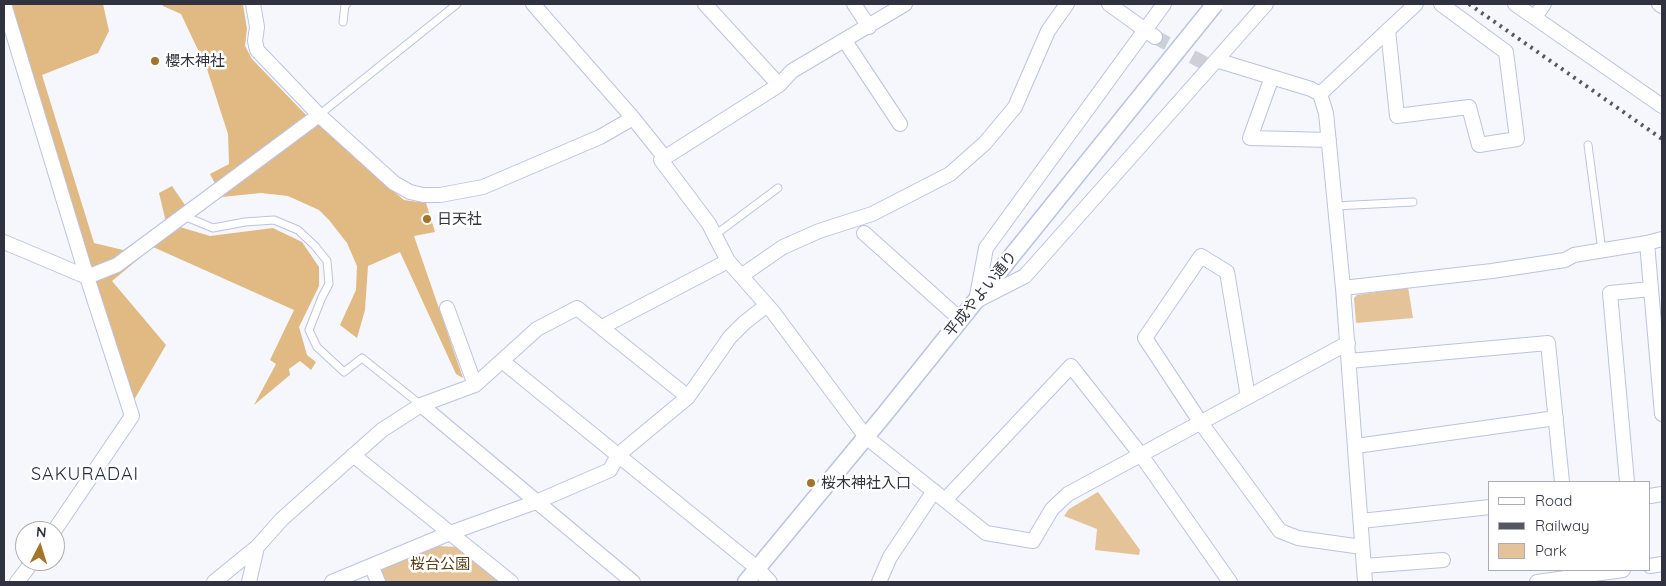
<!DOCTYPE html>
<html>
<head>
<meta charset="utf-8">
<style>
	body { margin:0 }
	#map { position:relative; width:1666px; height:586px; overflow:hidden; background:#f5f7fd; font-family:Quicksand,sans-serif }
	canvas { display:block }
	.frame { position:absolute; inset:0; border:5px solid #30323f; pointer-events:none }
	.legend { position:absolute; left:1488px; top:481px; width:162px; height:90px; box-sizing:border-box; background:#fff; border:1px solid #acadb2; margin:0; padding:6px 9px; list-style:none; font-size:15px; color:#30323f }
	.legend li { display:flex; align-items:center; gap:10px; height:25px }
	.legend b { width:25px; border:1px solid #acadb2 }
	.north { position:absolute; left:15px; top:521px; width:50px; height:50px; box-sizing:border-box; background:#fff; border:1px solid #acadb2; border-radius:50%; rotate:5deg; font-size:14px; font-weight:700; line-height:20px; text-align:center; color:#30323f }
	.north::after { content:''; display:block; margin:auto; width:18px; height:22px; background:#a47429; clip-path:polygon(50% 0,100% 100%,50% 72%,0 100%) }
</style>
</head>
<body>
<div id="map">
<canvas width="1666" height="586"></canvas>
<div class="frame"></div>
<ul class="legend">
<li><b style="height:6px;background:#fff"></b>Road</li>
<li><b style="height:6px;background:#545662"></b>Railway</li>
<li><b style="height:14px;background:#e3c397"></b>Park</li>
</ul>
<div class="north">N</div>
</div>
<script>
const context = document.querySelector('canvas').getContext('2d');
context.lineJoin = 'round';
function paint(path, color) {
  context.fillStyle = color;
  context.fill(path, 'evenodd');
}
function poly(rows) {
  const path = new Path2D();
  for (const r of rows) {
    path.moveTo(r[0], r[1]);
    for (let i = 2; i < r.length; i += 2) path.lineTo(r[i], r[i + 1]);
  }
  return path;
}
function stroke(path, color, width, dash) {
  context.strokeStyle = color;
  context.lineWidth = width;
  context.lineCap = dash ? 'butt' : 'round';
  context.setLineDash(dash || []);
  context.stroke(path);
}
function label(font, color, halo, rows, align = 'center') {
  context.font = font + ' Quicksand,"Noto Sans JP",sans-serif';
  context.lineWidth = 5;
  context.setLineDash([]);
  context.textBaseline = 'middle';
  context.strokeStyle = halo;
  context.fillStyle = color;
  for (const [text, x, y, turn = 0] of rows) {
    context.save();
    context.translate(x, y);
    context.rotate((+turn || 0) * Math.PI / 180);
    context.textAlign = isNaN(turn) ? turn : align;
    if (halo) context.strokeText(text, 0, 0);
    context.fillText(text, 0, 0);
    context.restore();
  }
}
paint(poly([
	[1408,287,1413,318,1356,323,1354,298,1357,295],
	[1098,492,1140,550,1139,555,1095,550,1097,529,1064,516,1069,509],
	[439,546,456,547,501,582,383,582,378,569]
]), '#e3c397');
paint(poly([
	[13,4,103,4,109,31,98,53,42,75,94,243,123,250,166,222,159,193,172,186,185,205,180,227,210,236,273,228,302,242,319,267,319,286,299,327,307,355,316,362,311,370,300,361,289,369,290,375,254,405,276,364,270,360,294,310,153,247,112,281,166,345,134,400,99,292,12,7],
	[162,4,243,4,247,29,245,46,252,59,305,114,325,127,373,174,404,200,426,203,435,232,414,236,463,378,456,374,400,252,368,266,365,310,357,338,340,325,356,290,357,266,347,243,329,220,319,210,288,196,261,193,222,197,210,174,229,164,228,134,207,69,181,14,163,6]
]), '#e0b983');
stroke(poly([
	[1155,37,1210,66]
]), '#ced0d7', 14, [14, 7]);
const service = poly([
	[343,22,345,5,347,4],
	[319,115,457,4],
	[1588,145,1602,251],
	[1335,206,1413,202],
	[184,216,213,228,245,222,274,220,298,230,315,246,327,261,329,284,322,297,309,330,317,347,344,372,362,358,421,405],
	[715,235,778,188]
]);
const minor = poly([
	[4,4,87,277,132,416,54,531],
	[253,4,257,27,255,41,257,50,319,115,394,183,410,192,423,195,440,195,483,187,600,137,633,118],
	[533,4,633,118,665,158],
	[705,4,779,85],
	[854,4,869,27],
	[905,4,792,71,779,85,661,160,709,224,728,261,773,312,866,437,986,533,1033,541,1052,509,1068,494,1348,343],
	[1109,4,1155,37],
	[1515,4,1662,106],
	[1659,4,1662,6],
	[1535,17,1544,4],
	[1388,30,1397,116,1469,107,1479,145,1517,139,1506,52,1441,4],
	[845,41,900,124],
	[1216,60,1311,89,1320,94,1326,113,1343,288,1365,582],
	[1272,77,1250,138,1329,140],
	[1320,94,1416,4],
	[864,233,961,320],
	[4,242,87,277,117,265,319,115],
	[1647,243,1662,414],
	[741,276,783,247,819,231,872,214,950,174,985,143,1015,107,1048,31,1067,4],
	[1343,288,1492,271,1565,260,1574,255,1647,243,1662,239],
	[976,301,1025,276,1266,4],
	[976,301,986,248,1164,4],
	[447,308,475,385],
	[602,327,728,261],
	[502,361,757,568,770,582],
	[1349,361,1548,343,1562,482],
	[1248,397,1227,272,1201,256,1145,338,1201,423,1280,531,1298,538,1362,547],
	[421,405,633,582],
	[1356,446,1556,418],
	[353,455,511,582],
	[1627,482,1610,293,1651,289],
	[1650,496,1662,494],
	[945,500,1071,366,1141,455,1230,582],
	[1361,521,1490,507],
	[1364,566,1443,560],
	[1650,566,1662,564],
	[372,567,378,582],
	[17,582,33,561],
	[214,582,257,547],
	[249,582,257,547,282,519,382,430,421,405,475,385,537,329,577,308,688,397],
	[332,582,450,533,536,502,610,470,618,455,688,397,730,337,744,323,767,305],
	[879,582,890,557,934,491],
	[1537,582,1623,570]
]);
const tertiary = poly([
	[746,582,884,415,1006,263]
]);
stroke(service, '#bbc3e2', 9);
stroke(minor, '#bbc3e2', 16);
stroke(tertiary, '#bbc3e2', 19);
stroke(service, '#fff', 7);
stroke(minor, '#fff', 14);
stroke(tertiary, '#fff', 16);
stroke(poly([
	[1469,4,1662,139]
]), '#545662', 4, [2.5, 5]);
const tertiaryBridge = poly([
	[1006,263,1215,4]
]);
stroke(tertiaryBridge, '#bbc3e2', 19, []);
stroke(tertiaryBridge, '#fff', 16);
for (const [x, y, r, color] of [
	[155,61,5,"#a47429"],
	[427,219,5,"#a47429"],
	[811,483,5,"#a47429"]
]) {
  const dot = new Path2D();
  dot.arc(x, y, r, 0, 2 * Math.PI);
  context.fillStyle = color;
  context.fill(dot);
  stroke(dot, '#fff', 2);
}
label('15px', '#30323f', '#fff', [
	["櫻木神社",165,61],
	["日天社",437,219],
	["桜木神社入口",821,483]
], 'left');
label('15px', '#30323f', '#fff', [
	["平成やよい通り",981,294,-51]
]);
label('15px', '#5a3f15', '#fff', [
	["桜台公園",440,564]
]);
context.letterSpacing = '1px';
label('18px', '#272c44', '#fff', [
	["SAKURADAI",85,475]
]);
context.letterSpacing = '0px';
</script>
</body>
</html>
